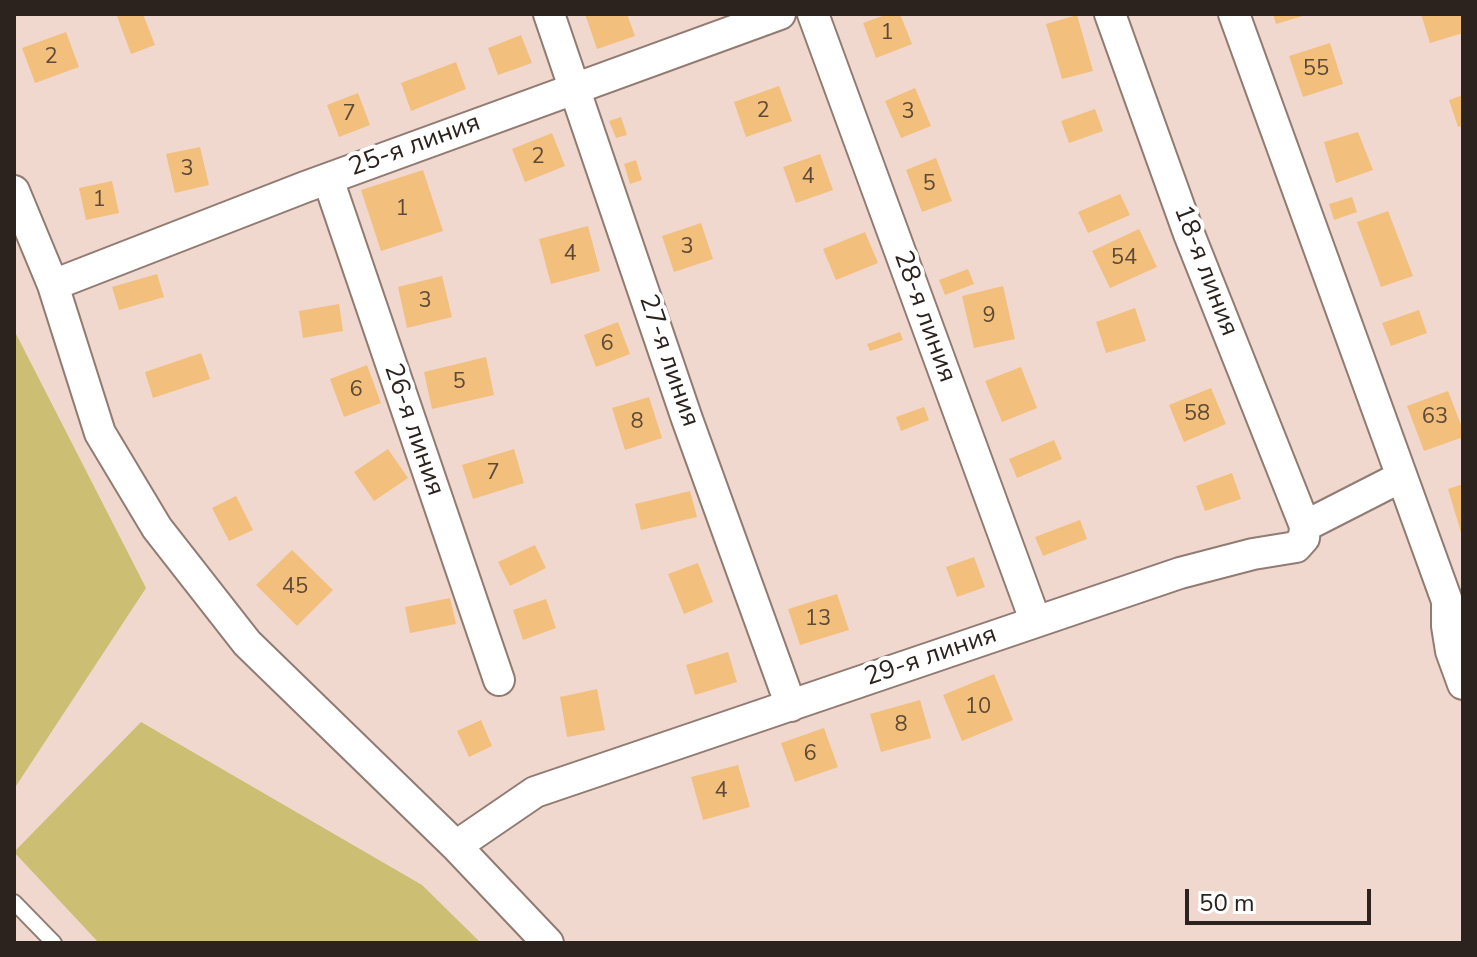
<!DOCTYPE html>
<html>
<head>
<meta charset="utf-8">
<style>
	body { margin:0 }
	#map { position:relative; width:1477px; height:957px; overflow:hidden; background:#f0d8ce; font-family:"Nunito Sans",sans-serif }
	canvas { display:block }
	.frame { position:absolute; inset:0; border:16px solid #2c231f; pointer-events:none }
	.scale { position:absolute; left:1185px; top:889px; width:186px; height:36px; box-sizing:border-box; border:4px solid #2c231f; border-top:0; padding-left:10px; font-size:24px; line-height:28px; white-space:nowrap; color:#2c231f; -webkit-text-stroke:6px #fff; paint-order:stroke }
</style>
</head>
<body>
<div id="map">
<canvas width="1477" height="957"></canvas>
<div class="frame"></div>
<div class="scale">50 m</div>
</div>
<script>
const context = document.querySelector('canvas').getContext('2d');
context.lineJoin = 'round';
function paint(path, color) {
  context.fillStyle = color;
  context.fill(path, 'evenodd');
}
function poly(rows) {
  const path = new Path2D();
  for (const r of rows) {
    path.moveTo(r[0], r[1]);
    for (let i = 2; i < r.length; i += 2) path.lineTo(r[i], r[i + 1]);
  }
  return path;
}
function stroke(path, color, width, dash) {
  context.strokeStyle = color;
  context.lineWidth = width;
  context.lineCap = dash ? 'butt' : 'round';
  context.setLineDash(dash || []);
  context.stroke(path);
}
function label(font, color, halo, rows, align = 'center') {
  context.font = font + ' "Nunito Sans",sans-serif';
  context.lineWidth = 8;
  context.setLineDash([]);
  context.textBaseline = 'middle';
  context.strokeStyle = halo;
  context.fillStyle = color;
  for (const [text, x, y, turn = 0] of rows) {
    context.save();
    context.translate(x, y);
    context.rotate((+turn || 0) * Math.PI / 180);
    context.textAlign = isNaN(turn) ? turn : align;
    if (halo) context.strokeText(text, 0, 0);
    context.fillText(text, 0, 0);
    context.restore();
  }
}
paint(poly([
	[14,330,146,588,14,789],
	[141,722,422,885,481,943,99,943,14,852]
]), '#ccbe72');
paint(poly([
	[123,14,143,14,155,45,131,54,117,16],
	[585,14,627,14,635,36,597,49],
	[888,14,900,14,912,44,876,58,863,23],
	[1273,14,1306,14,1306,15,1276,24],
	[1421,14,1463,14,1463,33,1430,43],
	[1077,15,1093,71,1062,79,1046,24],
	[66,32,79,67,35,83,22,48],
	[521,35,532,63,498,75,488,48],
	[1330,43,1343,84,1303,97,1289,56],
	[456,62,466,89,411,111,401,83],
	[779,86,792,121,746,137,734,102],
	[915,88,931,126,901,138,885,101],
	[358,93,370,125,339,137,327,105],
	[1463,95,1463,125,1458,127,1449,100],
	[1095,109,1103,131,1069,143,1061,121],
	[621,117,627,135,616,138,609,121],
	[1358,132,1373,170,1336,183,1324,142],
	[552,133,565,166,525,182,512,149],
	[200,147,209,185,175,193,166,154],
	[820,154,833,190,796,203,783,167],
	[936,158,952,201,922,212,906,170],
	[636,160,642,180,630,184,624,164],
	[423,170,443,231,381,251,361,190],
	[112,181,119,213,86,220,79,188],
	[1120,194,1130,215,1088,233,1078,212],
	[1352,197,1357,212,1334,220,1329,204],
	[1388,211,1413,276,1381,287,1357,222],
	[701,223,713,259,674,272,662,236],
	[588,226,600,271,551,284,539,239],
	[1139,229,1157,267,1110,288,1092,251],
	[865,232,878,263,836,280,823,249],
	[968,269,974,284,945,295,939,280],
	[157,274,164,297,119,310,112,287],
	[442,276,452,317,407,328,398,287],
	[1003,286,1015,339,974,348,962,296],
	[339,304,343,331,303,338,299,311],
	[1135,308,1146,341,1106,353,1096,322],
	[1419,310,1427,333,1391,346,1382,323],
	[618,322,630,354,596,367,584,335],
	[900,332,903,340,870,351,867,344],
	[201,353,210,379,153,398,145,372],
	[486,357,494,395,432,409,424,372],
	[367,365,381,403,344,417,330,379],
	[1021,367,1037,408,1002,422,985,381],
	[1211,388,1226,424,1184,442,1169,405],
	[1448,391,1463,430,1463,437,1424,451,1407,406],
	[649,397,662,438,625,450,612,408],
	[924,407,929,420,901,431,896,417],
	[1054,440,1062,459,1017,478,1009,459],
	[388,449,408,478,374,501,354,472],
	[514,449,524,483,473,499,462,465],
	[1232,473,1241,499,1205,511,1196,486],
	[1463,484,1463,536,1462,536,1448,489],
	[690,491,697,517,641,530,635,504],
	[236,496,253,530,229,541,212,508],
	[1080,520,1087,539,1043,556,1035,537],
	[535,545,546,568,510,586,498,562],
	[292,550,333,590,297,626,256,585],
	[974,557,985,587,957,597,946,567],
	[698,563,713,602,684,614,668,574],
	[837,594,849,630,800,645,788,609],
	[450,598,456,624,410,633,405,607],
	[546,599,556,628,523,640,513,610],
	[728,652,737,682,695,695,686,665],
	[994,674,1013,720,962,741,943,695],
	[597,689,605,730,567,737,560,697],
	[920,700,931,738,881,752,870,714],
	[481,720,492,746,469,757,457,731],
	[824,728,838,767,795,782,781,743],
	[738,765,750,807,703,820,691,777]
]), '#f3bf7d');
const lane = poly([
	[14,902,54,943]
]);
const street = poly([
	[549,14,687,419,791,706],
	[813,14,1035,620],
	[1110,14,1189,234,1305,526],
	[1234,14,1447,601,1447,626,1451,651,1463,684],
	[328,179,499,680],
	[14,191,53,285,100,433,157,528,247,643,456,846,548,943],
	[53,285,305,187,780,14],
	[456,846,535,792,1180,573,1253,554,1296,547,1304,538,1305,526,1401,477]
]);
stroke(lane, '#917b72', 18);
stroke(street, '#917b72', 34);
stroke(lane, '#fff', 14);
stroke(street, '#fff', 30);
label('22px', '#5e4a36', null, [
	["1",887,34],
	["2",51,58],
	["55",1316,70],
	["2",763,112],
	["3",908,113],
	["7",349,115],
	["2",538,158],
	["3",187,170],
	["4",808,178],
	["5",929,185],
	["1",99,201],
	["1",402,210],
	["3",687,248],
	["4",570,255],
	["54",1124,259],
	["3",425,302],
	["9",989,317],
	["6",607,345],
	["5",459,383],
	["6",356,391],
	["58",1197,415],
	["63",1435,418],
	["8",637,423],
	["7",493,474],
	["45",295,588],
	["13",818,620],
	["10",978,708],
	["8",901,726],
	["6",810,755],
	["4",721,792]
]);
label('26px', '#2c231f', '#fff', [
	["25-я линия",415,146,-20],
	["18-я линия",1205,271,69],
	["28-я линия",924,317,70],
	["27-я линия",668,361,71],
	["26-я линия",413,430,71],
	["29-я линия",931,657,-19]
]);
</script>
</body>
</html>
